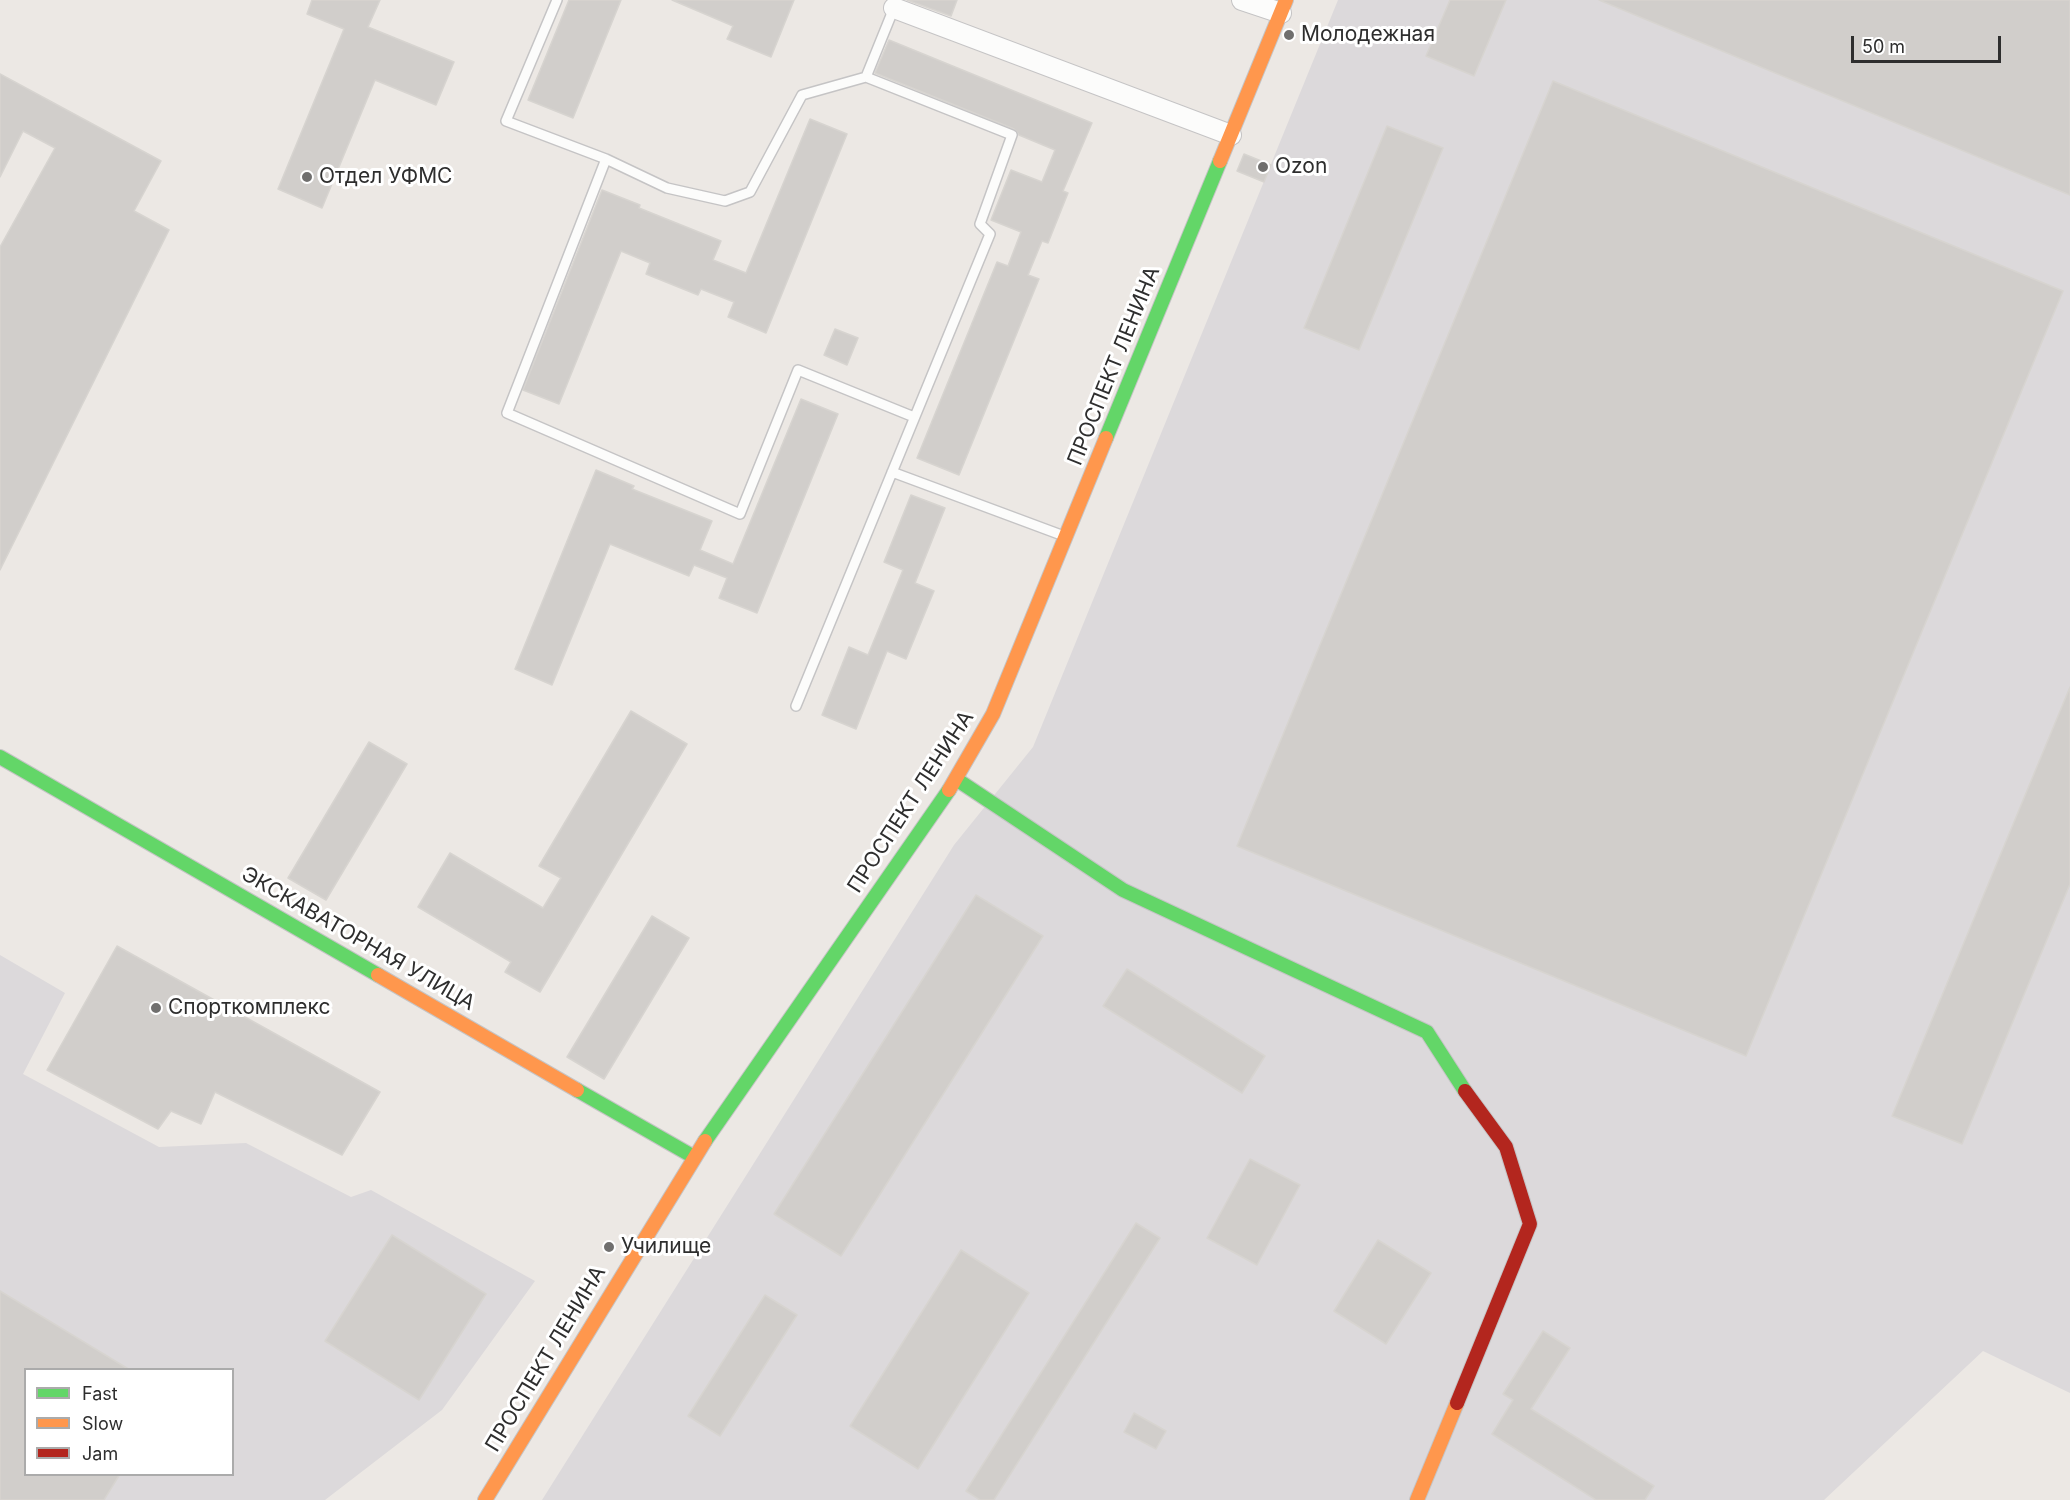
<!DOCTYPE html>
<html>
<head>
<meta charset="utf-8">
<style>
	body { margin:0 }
	#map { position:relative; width:2070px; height:1500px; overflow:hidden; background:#ece8e4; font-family:Inter,sans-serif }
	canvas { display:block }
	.legend { position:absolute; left:24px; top:1368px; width:210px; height:108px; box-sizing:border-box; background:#fff; border:2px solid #ababab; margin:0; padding:8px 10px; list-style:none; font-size:18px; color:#2e2e2e }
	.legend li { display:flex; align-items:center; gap:12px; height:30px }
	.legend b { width:30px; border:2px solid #ababab }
	.scale { position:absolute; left:1851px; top:36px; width:150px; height:27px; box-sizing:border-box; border:3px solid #2e2e2e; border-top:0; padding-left:8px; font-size:18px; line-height:21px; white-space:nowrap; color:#2e2e2e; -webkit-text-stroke:4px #fff; paint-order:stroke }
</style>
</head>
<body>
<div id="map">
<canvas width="2070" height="1500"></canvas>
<ul class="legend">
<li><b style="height:8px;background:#63d668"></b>Fast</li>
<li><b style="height:8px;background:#ff974d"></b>Slow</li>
<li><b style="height:8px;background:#b3261e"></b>Jam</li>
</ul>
<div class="scale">50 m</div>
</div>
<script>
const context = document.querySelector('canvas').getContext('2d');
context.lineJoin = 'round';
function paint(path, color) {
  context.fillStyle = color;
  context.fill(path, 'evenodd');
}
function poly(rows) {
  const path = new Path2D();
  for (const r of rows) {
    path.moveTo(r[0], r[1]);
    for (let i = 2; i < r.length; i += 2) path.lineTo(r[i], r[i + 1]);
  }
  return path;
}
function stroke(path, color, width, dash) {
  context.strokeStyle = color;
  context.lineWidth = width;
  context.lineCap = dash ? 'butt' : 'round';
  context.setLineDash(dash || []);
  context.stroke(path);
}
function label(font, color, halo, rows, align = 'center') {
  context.font = font + ' Inter,sans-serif';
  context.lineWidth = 6;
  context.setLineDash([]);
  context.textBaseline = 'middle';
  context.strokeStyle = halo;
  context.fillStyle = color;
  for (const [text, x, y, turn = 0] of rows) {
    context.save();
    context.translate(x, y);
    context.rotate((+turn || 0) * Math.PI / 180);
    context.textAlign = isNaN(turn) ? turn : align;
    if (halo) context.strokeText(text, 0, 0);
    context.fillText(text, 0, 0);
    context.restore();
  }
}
paint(poly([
	[1338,0,2070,0,2070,1393,1983,1351,1824,1500,542,1500,954,845,1033,747],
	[0,955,65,993,23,1074,159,1147,246,1143,351,1197,371,1190,535,1281,442,1410,325,1500,0,1500],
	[26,1370,232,1370,232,1474,26,1474]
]), '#dcd9db');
const building = poly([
	[312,0,380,0,368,27,454,62,436,105,375,80,322,208,278,189,344,29,307,14,312,0],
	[569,0,621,0,573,118,528,100,569,0],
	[672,0,794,0,771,57,727,39,733,26,672,0],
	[907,0,957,0,951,16,907,0],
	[1450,0,1506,0,1474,76,1426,56,1450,0],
	[1599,0,2070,0,2070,195,1599,0],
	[889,40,1092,123,1063,191,1068,193,1048,243,1042,241,1028,275,1039,279,959,475,917,458,997,262,1008,266,1021,232,991,220,1011,170,1042,182,1055,150,1019,135,1014,129,875,73,889,40],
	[0,74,161,161,134,211,169,230,0,570,0,247,55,148,23,131,0,177,0,74],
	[1553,81,2063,291,1746,1056,1237,846,1553,81],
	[810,119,847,134,766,333,728,317,734,302,701,289,698,295,646,274,650,263,621,251,559,404,523,390,602,190,640,205,639,208,721,241,713,260,746,273,810,119],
	[1387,126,1443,148,1359,350,1304,328,1387,126],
	[1244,154,1271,165,1264,182,1237,171,1244,154],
	[835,329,858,338,847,365,824,355,835,329],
	[801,399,838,414,757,613,719,598,727,578,694,565,689,576,610,544,552,685,515,669,596,470,634,486,632,489,712,521,700,550,733,564,801,399],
	[911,495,945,508,915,583,934,591,906,659,887,651,856,729,822,715,849,647,868,655,903,570,884,562,911,495],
	[2070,687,2070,884,1962,1144,1892,1116,2070,687],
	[631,711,687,744,540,992,505,972,511,962,418,907,450,853,543,908,561,878,539,866,631,711],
	[369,742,407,764,326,900,288,878,369,742],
	[976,895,1043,936,841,1256,774,1214,976,895],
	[652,916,689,938,604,1079,567,1057,652,916],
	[117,946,380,1092,342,1155,215,1092,201,1124,171,1111,158,1129,47,1070,117,946],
	[1127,969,1265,1056,1242,1093,1103,1006,1127,969],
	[1250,1159,1300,1185,1257,1265,1207,1238,1250,1159],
	[1136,1223,1160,1238,994,1500,980,1500,966,1491,1136,1223],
	[392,1235,486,1294,419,1400,325,1341,392,1235],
	[1378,1240,1431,1273,1386,1344,1334,1311,1378,1240],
	[961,1250,1029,1293,918,1469,850,1426,961,1250],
	[0,1291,130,1370,26,1370,26,1474,120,1474,104,1500,0,1500,0,1291],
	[765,1295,797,1315,720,1436,688,1416,765,1295],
	[1543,1331,1570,1348,1531,1409,1654,1486,1645,1500,1596,1500,1492,1434,1513,1400,1503,1394,1543,1331],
	[1134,1413,1166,1431,1156,1449,1124,1432,1134,1413]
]);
paint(building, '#d1cecb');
stroke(building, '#d7d4d0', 1.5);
const lane = poly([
	[557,0,506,121,606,159,507,413,740,514,798,370,914,417],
	[866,77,894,8],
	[606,159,667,188,725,201,750,192,802,95,866,77,1012,135,980,224,990,234,796,706],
	[892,472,1064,536]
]);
const street = poly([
	[1242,0,1281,13],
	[894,8,1231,135]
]);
const fast = poly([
	[1106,438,1220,161],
	[0,757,378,975],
	[956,779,1123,890,1427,1032,1465,1091],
	[577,1090,694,1157],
	[705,1141,949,790]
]);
const slow = poly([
	[1220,161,1286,0],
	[949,790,993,714,1106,438],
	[378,975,577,1090],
	[485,1500,705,1141],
	[1417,1500,1457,1403]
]);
const jam = poly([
	[1457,1403,1530,1224,1506,1147,1465,1091]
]);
stroke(lane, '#c5c4c5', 12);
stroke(street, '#c5c4c5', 22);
stroke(fast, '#c5c4c5', 16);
stroke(slow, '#c5c4c5', 16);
stroke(jam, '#c5c4c5', 16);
stroke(lane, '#fcfcfb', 9);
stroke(street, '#fcfcfb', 20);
stroke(fast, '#63d668', 14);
stroke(slow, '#ff974d', 14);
stroke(jam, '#b3261e', 14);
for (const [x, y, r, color] of [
	[1289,35,6,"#706f6e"],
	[1263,167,6,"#706f6e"],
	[307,177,6,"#706f6e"],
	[156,1008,6,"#706f6e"],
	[609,1247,6,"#706f6e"]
]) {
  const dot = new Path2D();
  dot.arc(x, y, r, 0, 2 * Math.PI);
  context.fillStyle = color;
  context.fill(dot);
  stroke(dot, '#fff', 2);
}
label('21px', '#2e2e2e', '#fff', [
	["Молодежная",1301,35],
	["Ozon",1275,167],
	["Отдел УФМС",319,177],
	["Спорткомплекс",168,1008],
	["Училище",621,1247]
], 'left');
label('21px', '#2e2e2e', '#fff', [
	["ПРОСПЕКТ ЛЕНИНА",1114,366,-68],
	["ПРОСПЕКТ ЛЕНИНА",911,802,-57],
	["ЭКСКАВАТОРНАЯ УЛИЦА",358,939,30],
	["ПРОСПЕКТ ЛЕНИНА",546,1359,-59]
]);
</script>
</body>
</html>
